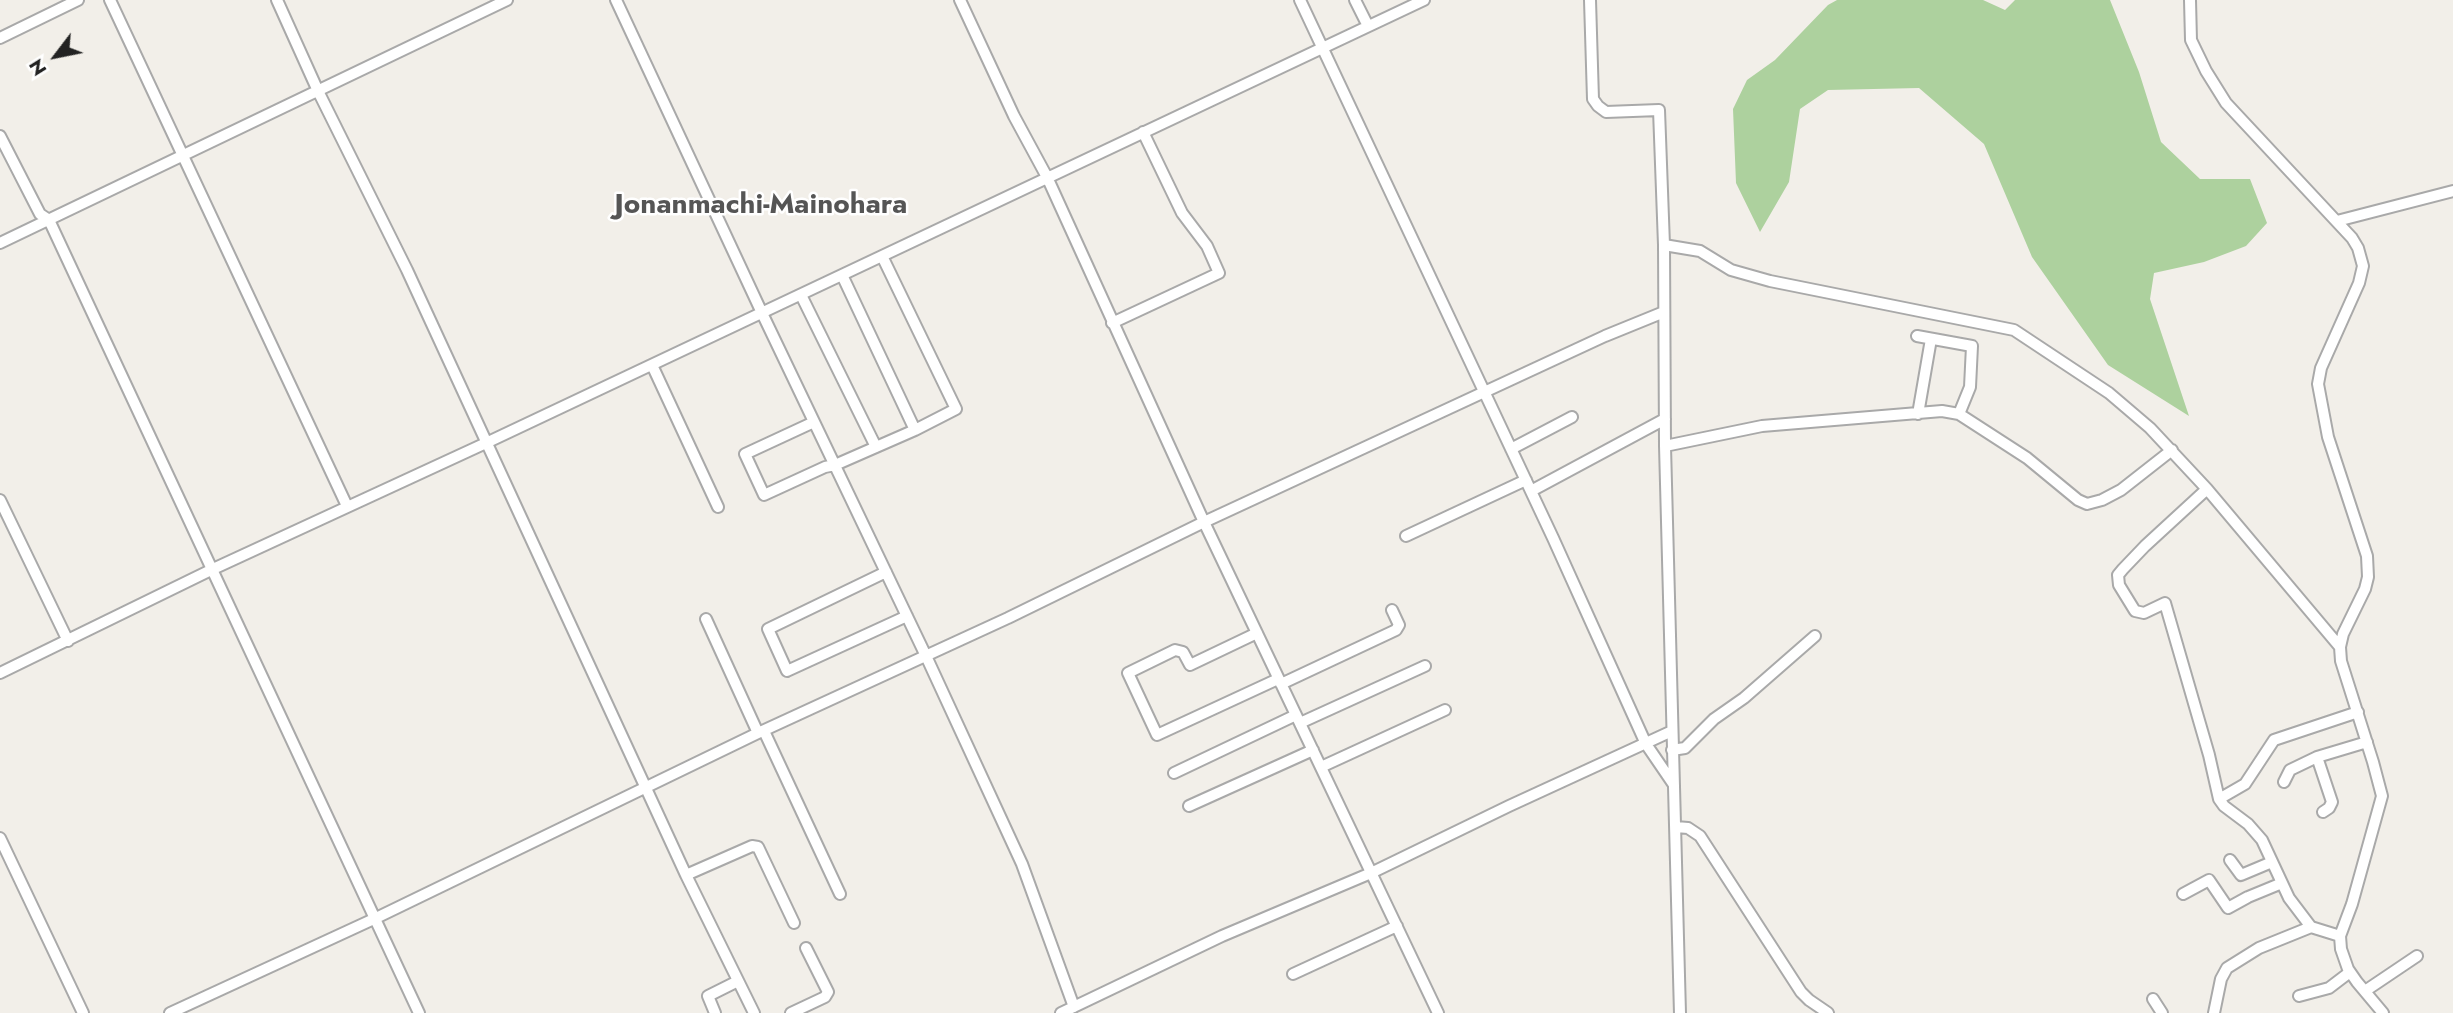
<!DOCTYPE html>
<html>
<head>
<meta charset="utf-8">
<style>
	body { margin:0 }
	#map { position:relative; width:2453px; height:1013px; overflow:hidden; background:#f2efe9; font-family:Jost,sans-serif }
	canvas { display:block }
	.north { position:absolute; left:21px; top:21px; width:70px; height:70px; -webkit-text-stroke:5px #fff; paint-order:stroke; rotate:238deg; font-size:19px; font-weight:700; line-height:28px; text-align:center; color:#222 }
	.north::after { content:''; display:block; margin:auto; width:24px; height:32px; background:#222; clip-path:polygon(50% 0,100% 100%,50% 72%,0 100%) }
</style>
</head>
<body>
<div id="map">
<canvas width="2453" height="1013"></canvas>
<div class="north">N</div>
</div>
<script>
const context = document.querySelector('canvas').getContext('2d');
context.lineJoin = 'round';
function paint(path, color) {
  context.fillStyle = color;
  context.fill(path, 'evenodd');
}
function poly(rows) {
  const path = new Path2D();
  for (const r of rows) {
    path.moveTo(r[0], r[1]);
    for (let i = 2; i < r.length; i += 2) path.lineTo(r[i], r[i + 1]);
  }
  return path;
}
function stroke(path, color, width, dash) {
  context.strokeStyle = color;
  context.lineWidth = width;
  context.lineCap = dash ? 'butt' : 'round';
  context.setLineDash(dash || []);
  context.stroke(path);
}
function label(font, color, halo, rows, align = 'center') {
  context.font = font + ' Jost,sans-serif';
  context.lineWidth = 5;
  context.setLineDash([]);
  context.textBaseline = 'middle';
  context.strokeStyle = halo;
  context.fillStyle = color;
  for (const [text, x, y, turn = 0] of rows) {
    context.save();
    context.translate(x, y);
    context.rotate((+turn || 0) * Math.PI / 180);
    context.textAlign = isNaN(turn) ? turn : align;
    if (halo) context.strokeText(text, 0, 0);
    context.fillText(text, 0, 0);
    context.restore();
  }
}
paint(poly([
	[1837,0,1983,0,2005,10,2015,0,2110,0,2139,72,2161,142,2200,179,2250,179,2267,223,2246,246,2204,262,2154,273,2150,299,2189,416,2108,365,2032,257,1984,144,1919,88,1828,90,1800,109,1789,182,1760,232,1736,183,1733,109,1747,80,1775,60,1828,5]
]), '#add19e');
const minor = poly([
	[110,0,347,506],
	[277,0,318,91,407,270,686,875,754,1013],
	[616,0,762,313,926,656,1022,864,1074,1007],
	[960,0,1014,116,1047,177,1204,522,1438,1013],
	[1300,0,1553,538,1646,744,1674,785],
	[1355,0,1368,26],
	[1590,0,1593,99,1598,106,1606,112,1659,110,1664,245,1665,446,1680,1013],
	[2190,0,2191,40,2206,71,2226,103,2352,238,2358,248,2363,266,2359,283,2321,368,2318,384,2328,437,2367,556,2368,577,2365,589,2343,634,2340,647,2341,661,2373,762,2382,796,2352,904,2340,936,2341,949,2348,969,2357,982,2383,1013],
	[0,38,78,0],
	[0,136,40,214,49,220,419,1013],
	[2337,221,2453,191],
	[0,243,507,0],
	[1664,245,1700,251,1731,270,1770,281,2014,330,2109,393,2150,428,2207,489,2340,647],
	[842,275,915,430],
	[801,295,876,447],
	[1112,323,1219,273,1207,246,1182,213,1143,132],
	[1917,336,1972,346,1970,387,1959,414],
	[652,365,718,507],
	[1918,414,1931,339],
	[814,422,745,454,764,495,825,467,835,465,915,430,956,409,882,256],
	[1665,446,1762,426,1942,411,1959,414,2027,458,2078,500,2087,504,2102,500,2121,490,2172,450],
	[1511,449,1572,417],
	[2207,489,2145,546,2123,569,2118,575,2119,585,2135,611,2144,613,2165,603,2209,755,2219,799,2224,806,2248,824,2262,840,2289,898,2311,927],
	[1531,491,1665,419],
	[0,500,68,641],
	[1406,536,1526,480],
	[886,572,768,629,787,671,907,616],
	[706,619,758,733],
	[1257,633,1190,665,1183,652,1175,650,1128,673,1157,735,1278,679],
	[0,673,213,569,486,443,1424,0],
	[1281,684,1396,630,1399,625,1392,610],
	[1300,723,1425,666],
	[764,731,840,894],
	[1672,750,1685,748,1714,719,1744,698,1815,636],
	[2317,757,2332,802,2329,808,2323,812],
	[1321,767,1445,710],
	[1174,773,1296,715],
	[2284,782,2290,770,2317,757,2367,742],
	[2219,799,2245,784,2274,740,2358,712],
	[1189,806,1313,750],
	[1676,827,1688,828,1700,836,1801,992,1809,1000,1828,1013],
	[0,838,83,1013],
	[2230,860,2241,875,2272,862],
	[686,875,752,846,758,847,794,923],
	[2183,894,2209,880,2228,908,2248,897,2282,883],
	[1293,974,1397,926],
	[2365,991,2417,956],
	[2299,996,2329,988,2350,972],
	[2153,999,2162,1013],
	[170,1013,376,918,758,733,1008,618,1204,522,1605,336,1664,312],
	[715,1013,708,996,738,981],
	[791,1013,825,997,828,992,806,948],
	[1061,1013,1222,936,1371,873,1509,806,1672,731],
	[2214,1013,2221,979,2227,968,2259,948,2311,927,2340,936]
]);
stroke(minor, '#a9a9a9', 14);
stroke(minor, '#fff', 10);
label('bold 28px', '#555', '#fff', [
	["Jonanmachi-Mainohara",761,206]
]);
</script>
</body>
</html>
